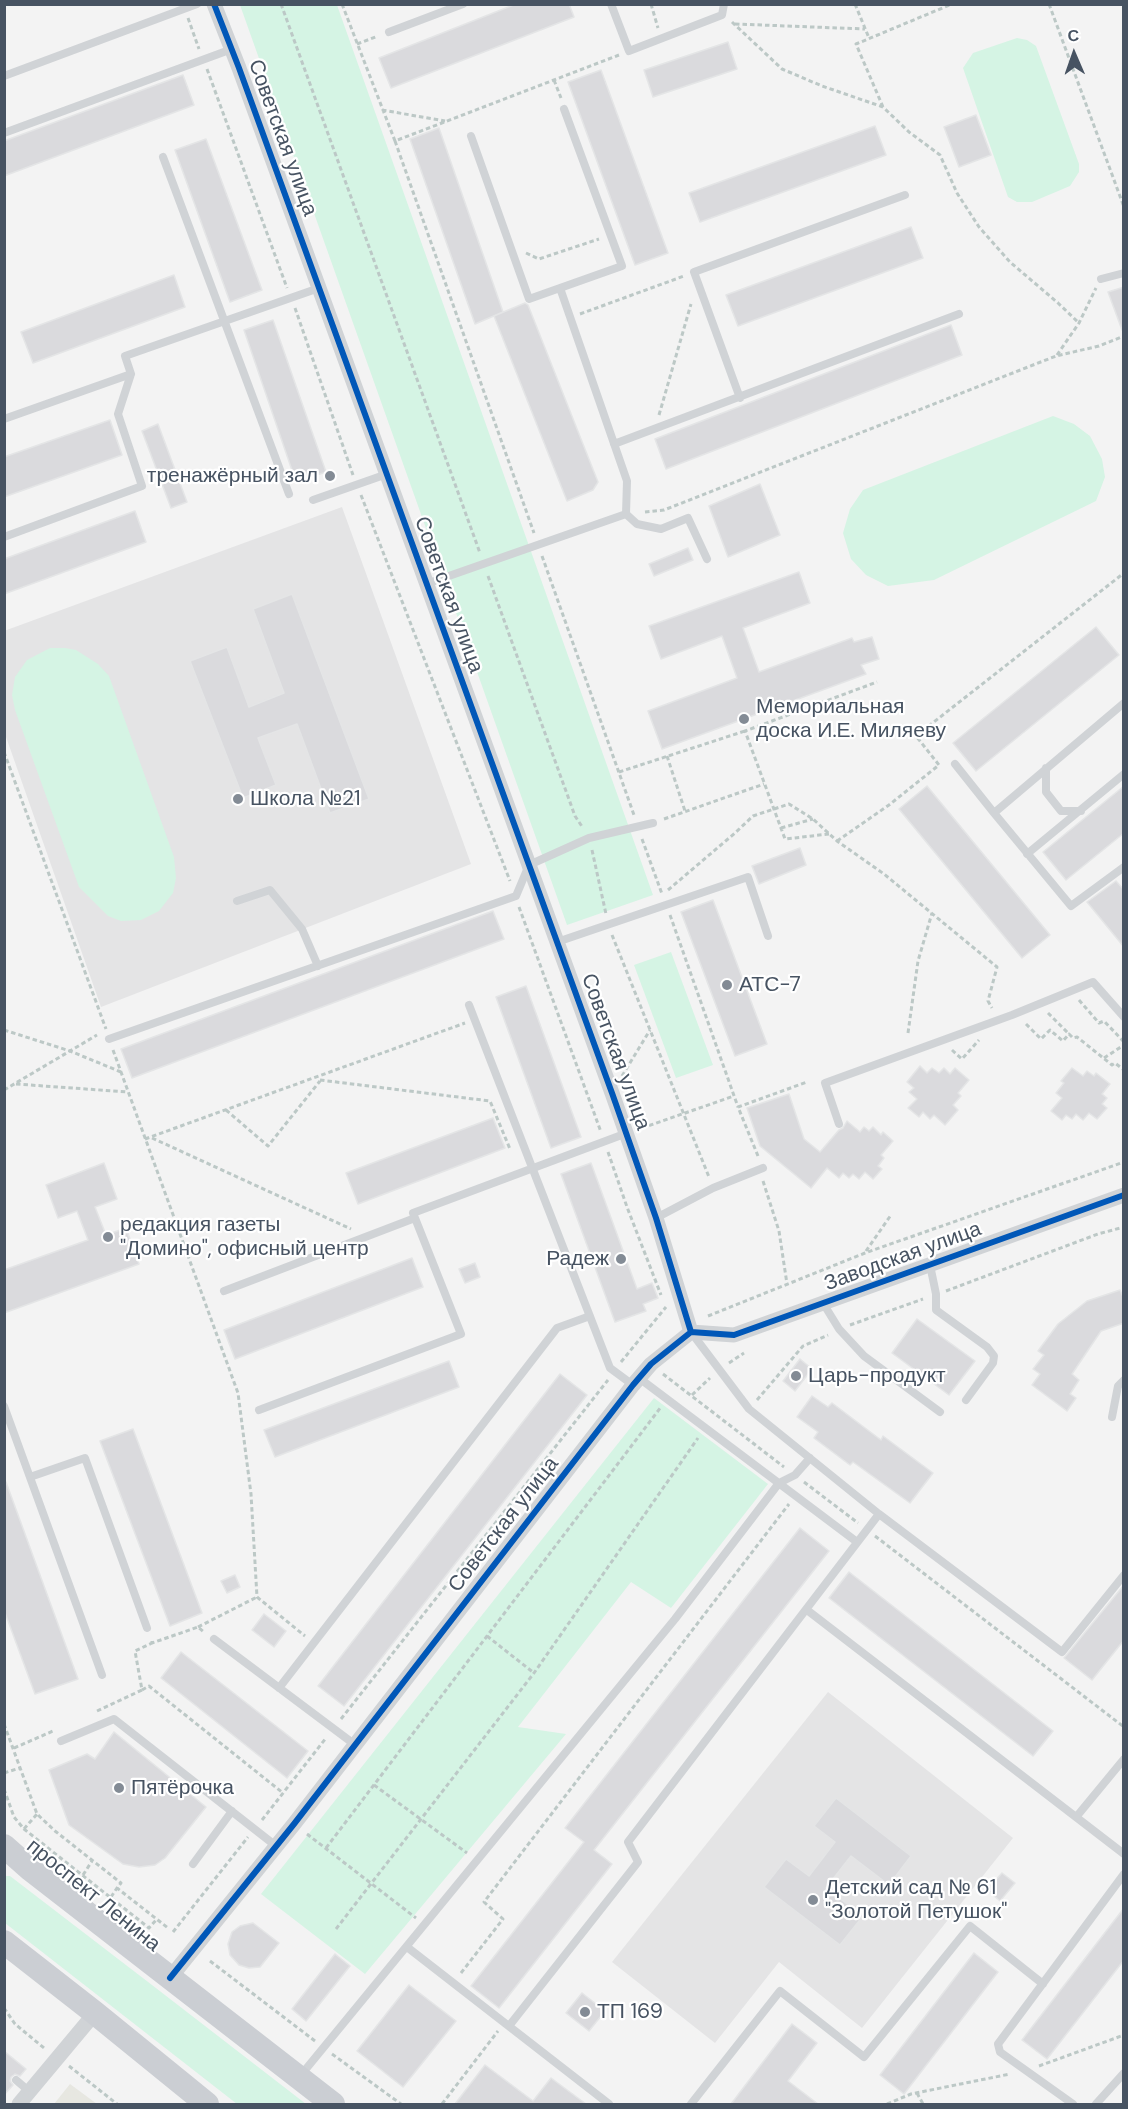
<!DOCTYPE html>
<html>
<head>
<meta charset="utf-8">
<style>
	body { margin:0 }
	#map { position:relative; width:1128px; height:2109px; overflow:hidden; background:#f3f3f3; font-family:"DM Sans",sans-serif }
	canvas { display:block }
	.frame { position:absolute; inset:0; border:6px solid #475362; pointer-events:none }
	.north { position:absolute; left:1044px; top:24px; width:60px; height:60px; -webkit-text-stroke:4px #fff; paint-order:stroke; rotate:358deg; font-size:16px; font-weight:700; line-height:24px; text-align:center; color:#475362 }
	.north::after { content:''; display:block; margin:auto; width:21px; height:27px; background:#475362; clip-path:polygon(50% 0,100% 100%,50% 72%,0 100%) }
</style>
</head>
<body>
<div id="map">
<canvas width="1128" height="2109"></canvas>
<div class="frame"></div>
<div class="north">С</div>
</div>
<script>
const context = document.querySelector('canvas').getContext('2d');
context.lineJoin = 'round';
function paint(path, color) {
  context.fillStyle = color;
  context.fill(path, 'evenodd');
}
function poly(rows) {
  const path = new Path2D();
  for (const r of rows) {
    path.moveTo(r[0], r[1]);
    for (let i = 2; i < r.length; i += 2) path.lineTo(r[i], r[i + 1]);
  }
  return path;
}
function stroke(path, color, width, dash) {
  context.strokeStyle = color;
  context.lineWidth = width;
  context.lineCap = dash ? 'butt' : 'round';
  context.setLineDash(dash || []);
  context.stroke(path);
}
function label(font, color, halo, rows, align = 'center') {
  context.font = font + ' "DM Sans",sans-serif';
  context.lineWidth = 4.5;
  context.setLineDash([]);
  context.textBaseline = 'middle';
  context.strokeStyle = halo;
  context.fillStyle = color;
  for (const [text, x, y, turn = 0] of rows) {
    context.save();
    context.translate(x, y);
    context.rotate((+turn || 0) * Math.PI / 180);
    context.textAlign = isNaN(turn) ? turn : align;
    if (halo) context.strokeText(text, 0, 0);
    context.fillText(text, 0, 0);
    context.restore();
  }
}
paint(poly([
	[70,2084,97,2104,54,2104]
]), '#e7e7e1');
paint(poly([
	[342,507,471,864,101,1007,5,734,4,631],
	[828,1692,1013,1838,862,2028,779,1962,715,2043,612,1962]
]), '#e4e4e5');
paint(poly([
	[240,5,337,5,653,895,567,925],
	[1017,38,1027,40,1036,46,1079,164,1079,172,1070,186,1032,202,1017,202,1008,197,963,68,973,53],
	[1053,416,1074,424,1090,436,1102,459,1105,477,1096,501,934,580,888,586,866,575,851,559,843,533,850,509,863,490],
	[50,648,65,648,76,650,98,664,109,676,174,857,176,878,173,893,159,911,141,920,121,921,108,916,79,887,15,710,12,695,15,677,27,660],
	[671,952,713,1065,676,1078,634,965],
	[654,1398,768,1484,671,1608,631,1582,518,1727,566,1734,365,1974,261,1894],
	[4,1876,10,1876,152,1985,306,2104,237,2104,5,1923]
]), '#d5f4e4');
const building = poly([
	[516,4,569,4,574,17,391,88,379,58,516,4],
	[728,42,737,69,653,97,644,70,728,42],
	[601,70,668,253,635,265,568,82,601,70],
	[183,75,194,105,4,176,4,141,183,75],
	[976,115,991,155,959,167,944,127,976,115],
	[875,126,886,155,700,222,689,193,875,126],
	[439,128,503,312,475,324,410,139,439,128],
	[206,139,262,290,230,302,175,150,206,139],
	[911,227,923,258,738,326,726,295,911,227],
	[174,275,185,307,33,363,21,332,174,275],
	[1124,287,1124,330,1122,330,1108,292,1124,287],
	[525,303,528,305,598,482,593,490,567,501,494,316,525,303],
	[273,320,326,472,296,482,244,330,273,320],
	[951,325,962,355,666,469,655,439,951,325],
	[110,420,122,455,4,497,4,457,110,420],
	[158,424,187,502,171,508,142,431,158,424],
	[760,484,780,535,728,557,709,506,760,484],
	[135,511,146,542,4,594,4,559,135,511],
	[688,548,693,560,654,576,649,564,688,548],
	[799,572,810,603,743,628,759,672,852,638,854,642,872,637,879,659,861,665,866,674,662,749,648,711,737,678,722,636,661,659,649,626,799,572],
	[292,594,369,799,330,813,297,724,258,738,276,785,243,798,190,661,227,647,249,707,284,693,253,609,292,594],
	[1096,627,1119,655,976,771,953,743,1096,627],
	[927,786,1050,935,1022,958,899,809,927,786],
	[1124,786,1124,833,1066,880,1043,852,1124,786],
	[800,848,806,865,759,884,752,866,800,848],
	[1116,881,1124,890,1124,947,1087,902,1116,881],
	[713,900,767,1044,735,1056,681,912,713,900],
	[493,911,504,939,132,1078,121,1049,493,911],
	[526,986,581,1137,551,1148,496,997,526,986],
	[920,1066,927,1073,932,1068,939,1073,944,1068,950,1074,955,1068,969,1080,958,1093,961,1096,953,1105,958,1110,945,1125,934,1115,930,1119,923,1112,919,1117,908,1108,917,1099,909,1092,914,1088,907,1082,920,1066],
	[1072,1068,1083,1076,1087,1071,1094,1076,1096,1073,1110,1084,1102,1094,1107,1098,1102,1104,1107,1108,1097,1119,1089,1113,1083,1120,1076,1114,1072,1119,1066,1115,1062,1120,1051,1111,1062,1098,1056,1093,1064,1083,1061,1081,1072,1068],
	[789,1094,804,1139,820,1152,839,1130,843,1128,847,1121,860,1132,864,1127,869,1131,873,1127,881,1135,883,1132,893,1141,881,1155,884,1158,878,1166,882,1169,873,1179,865,1172,859,1179,853,1174,849,1178,843,1173,839,1178,827,1168,811,1188,760,1146,747,1108,789,1094],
	[493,1118,505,1148,358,1204,346,1173,493,1118],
	[104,1163,117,1199,95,1207,106,1235,126,1228,139,1264,4,1313,4,1270,88,1240,77,1211,58,1218,46,1185,104,1163],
	[591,1163,637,1289,652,1283,658,1298,643,1304,646,1311,615,1322,561,1174,591,1163],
	[412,1258,423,1287,235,1359,224,1330,412,1258],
	[475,1263,480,1277,465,1283,459,1269,475,1263],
	[1120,1290,1124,1299,1124,1323,1101,1331,1072,1374,1079,1380,1070,1394,1076,1398,1067,1411,1032,1385,1040,1374,1033,1369,1044,1355,1038,1351,1058,1324,1087,1301,1120,1290],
	[917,1319,975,1361,949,1395,892,1353,917,1319],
	[800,1359,812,1369,795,1391,783,1381,800,1359],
	[449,1361,459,1387,275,1457,264,1430,449,1361],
	[560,1374,587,1395,344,1706,318,1686,560,1374],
	[812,1396,828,1407,832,1403,881,1440,883,1436,933,1473,910,1503,860,1467,853,1462,850,1465,814,1438,818,1432,797,1417,812,1396],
	[133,1429,202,1613,170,1626,100,1441,133,1429],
	[4,1482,6,1482,78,1679,35,1694,4,1610,4,1482],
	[800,1528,829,1551,594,1850,612,1864,499,2008,471,1986,584,1842,565,1828,800,1528],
	[849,1572,1053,1731,1033,1756,829,1598,849,1572],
	[235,1575,240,1587,227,1593,221,1581,235,1575],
	[1124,1585,1124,1640,1092,1680,1064,1658,1124,1585],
	[264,1614,286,1631,274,1647,252,1630,264,1614],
	[181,1652,308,1751,287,1778,161,1678,181,1652],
	[114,1732,206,1807,165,1858,155,1865,139,1867,123,1864,69,1825,49,1770,87,1754,95,1759,114,1732],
	[836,1798,911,1856,889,1885,851,1856,826,1888,863,1916,840,1945,764,1887,786,1859,809,1876,835,1842,814,1826,836,1798],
	[1002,1873,1015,1883,1000,1901,987,1890,1002,1873],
	[1124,1908,1124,1960,1047,2059,1022,2040,1124,1908],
	[253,1923,279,1943,260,1967,249,1968,239,1965,230,1955,228,1944,232,1932,240,1926,253,1923],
	[974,1953,998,1972,904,2094,880,2075,974,1953],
	[335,1954,350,1966,306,2021,292,2009,335,1954],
	[409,1985,456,2021,403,2087,357,2051,409,1985],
	[582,1993,605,2011,589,2031,566,2013,582,1993],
	[792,2024,817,2043,788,2081,818,2104,731,2104,792,2024],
	[4,2051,26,2069,20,2076,15,2074,11,2077,10,2081,13,2085,4,2095,4,2051],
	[485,2065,533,2101,551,2078,586,2104,455,2104,485,2065]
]);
paint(building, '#dadadd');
stroke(building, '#e4e5e6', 1.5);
stroke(poly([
	[281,4,480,553],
	[342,4,395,141,619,55],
	[651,4,658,28],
	[855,4,869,38],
	[1049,4,1124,207],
	[188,18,199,49],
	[732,22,782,69,822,86,883,107,909,132,940,155,957,193,979,227,1010,262,1058,303,1079,323],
	[735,24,865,29],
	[357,44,378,36],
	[207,69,287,288],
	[554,80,561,98],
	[883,107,856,44,952,4],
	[382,110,445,121],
	[395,141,534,533],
	[526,253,539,259,599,239],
	[295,308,353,475],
	[580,314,684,276],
	[1057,355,1079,323,1096,288],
	[659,415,691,304],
	[361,495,510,881],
	[645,512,664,510,1056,356,1099,346,1124,336],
	[542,556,634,815],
	[488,576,575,816,583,828],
	[4,752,106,1029],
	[667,756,685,811],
	[619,772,745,731],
	[664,819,764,784],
	[781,828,813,819],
	[829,834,785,839,745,731,877,682],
	[642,839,662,894],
	[837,841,889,805,939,765,916,736,1124,573],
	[592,850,606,914],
	[668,890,735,833,753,816,789,804,813,819,837,841,884,874,997,967,988,1001,992,1008],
	[519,907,601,1132],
	[670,915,738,1107],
	[612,935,709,1177],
	[1079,1000,1099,1023,1104,1021,1124,1042],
	[1048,1013,1069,1034],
	[1026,1024,1041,1039,1050,1030,1063,1041,1069,1034,1073,1038,1077,1037,1112,1065,1115,1063,1124,1070],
	[4,1030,70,1051,121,1072],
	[908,1033,918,961,932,913],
	[113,1050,238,1393,251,1494,257,1597,305,1636],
	[952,1050,962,1059,979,1040],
	[1104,1058,1124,1045],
	[622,1076,650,1030],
	[320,1080,490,1101,510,1149],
	[16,1084,128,1092],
	[4,1090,97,1035],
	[226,1110,268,1146,320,1081],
	[642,1128,734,1096],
	[152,1138,351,1229],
	[145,1139,465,1023],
	[608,1152,627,1207,661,1295],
	[758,1156,738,1107,807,1082],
	[763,1181,779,1231,787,1284],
	[866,1251,891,1215],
	[946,1291,1098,1234,1124,1227],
	[708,1316,865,1253,1124,1162],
	[850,1325,923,1299],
	[621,1362,666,1307],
	[729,1363,744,1353],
	[663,1374,784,1467],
	[692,1395,710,1378],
	[757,1400,803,1346,828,1335],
	[804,1482,858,1523],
	[875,1536,1124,1727],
	[198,1627,257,1597],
	[487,1636,534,1673],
	[152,1641,152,1643,198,1627,205,1633],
	[142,1690,149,1686,283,1793],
	[97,1711,142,1690,135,1651,152,1643],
	[341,1719,608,1380],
	[4,1724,37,1814,55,1831,121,1883,117,1888,168,1928],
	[14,1748,53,1731],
	[4,1773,20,1768],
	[374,1785,467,1853],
	[4,1789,14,1817,24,1829,149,1928,157,1919],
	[262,1820,326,1738],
	[24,1829,37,1814],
	[307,1834,416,1918],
	[326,1848,661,1407],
	[83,1875,92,1861],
	[111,1897,117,1888],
	[336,1929,534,1673,698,1438],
	[173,1932,248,1837],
	[210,1961,315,2041],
	[461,1973,503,1919,484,1902,789,1504],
	[4,2008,15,2024,44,2048],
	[332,2054,401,2104],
	[69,2066,117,2104],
	[1039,2066,1124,2035],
	[917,2093,923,2104],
	[442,2104,498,2031],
	[887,2104,911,2094,1010,2074]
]), '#bcc8c6', 3, [4.5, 3]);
stroke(poly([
	[611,4,629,51,722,15,724,4],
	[389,32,463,4],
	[4,76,197,4],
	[4,133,232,49],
	[163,157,289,494],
	[1101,279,1124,273],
	[560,288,622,266,564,109],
	[740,398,694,272,905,195],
	[4,419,131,374,125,356,319,288],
	[614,444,959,314],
	[313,500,387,474],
	[626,514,637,524,661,529,688,518,707,559],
	[4,537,142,486,118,414,131,374],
	[426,584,626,514,627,481,560,288,529,299,471,136],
	[1124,703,994,813,1071,906,1124,867],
	[955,764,994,813],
	[1046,768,1046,792,1061,811,1081,811],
	[1027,854,1124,774],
	[237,901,270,890,302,929,318,966],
	[557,942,748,877,768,936],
	[469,1005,610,1368,633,1385],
	[109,1039,516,896,529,865,589,838,653,823],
	[839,1124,825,1083,1012,1015,1093,982,1124,1017],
	[656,1218,713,1188,763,1168],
	[930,1265,936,1294,936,1310,987,1347,994,1356,993,1363,966,1400],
	[224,1291,415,1218],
	[823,1303,839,1329,864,1356,940,1412],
	[691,1332,749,1409,879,1514,1062,1652,1124,1575],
	[639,1378,857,1542],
	[4,1406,102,1675],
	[259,1410,461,1334,413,1213,627,1133],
	[1112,1417,1118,1386,1124,1380],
	[30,1477,85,1458,147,1628],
	[807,1610,1124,1854],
	[214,1639,354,1744],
	[279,1688,557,1328,590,1316],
	[61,1741,114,1719,276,1846],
	[1077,1816,1124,1759],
	[193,1864,232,1811],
	[407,1947,609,2104],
	[509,2026,638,1862,628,1842,879,1514],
	[301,2075,675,1619,779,1483,795,1475,810,1458],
	[16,2080,30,2092],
	[691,2104,780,1991,864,2057,970,1926,1043,1984],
	[1073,2104,1000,2052,998,2044,1124,1874],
	[1096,2104,1124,2073]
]), '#d0d3d6', 8);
stroke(poly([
	[691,1332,734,1335,1124,1195],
	[170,1978,294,1824,633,1385,651,1364,691,1332,656,1218,612,1093,239,68,214,4],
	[19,2104,95,2013]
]), '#d0d3d6', 15);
stroke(poly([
	[4,1846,30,1869,333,2104],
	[4,1942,95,2013,207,2104]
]), '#cbced3', 24);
stroke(poly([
	[691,1332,734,1335,1124,1195],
	[170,1978,294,1824,633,1385,651,1364,691,1332,656,1218,612,1093,239,68,214,4]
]), '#0057b8', 6);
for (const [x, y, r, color] of [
	[330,476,6,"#838b95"],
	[744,719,6,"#838b95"],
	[238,799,6,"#838b95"],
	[727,985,6,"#838b95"],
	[108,1237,6,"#838b95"],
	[621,1259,6,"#838b95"],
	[796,1376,6,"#838b95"],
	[119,1788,6,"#838b95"],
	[813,1900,6,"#838b95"],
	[585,2012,6,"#838b95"]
]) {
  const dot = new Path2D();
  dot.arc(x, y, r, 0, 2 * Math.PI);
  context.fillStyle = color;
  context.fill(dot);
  stroke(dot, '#fff', 2);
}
label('21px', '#475362', '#fff', [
	["Советская улица",282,138,70],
	["Советская улица",448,595,70],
	["Советская улица",615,1052,70],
	["Заводская улица",903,1257,-20],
	["Советская улица",504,1525,-52],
	["проспект Ленина",93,1896,39]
]);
label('21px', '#475362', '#fff', [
	["тренажёрный зал",318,476,"right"],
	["Мемориальная",756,707],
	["доска И.Е. Миляеву",756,731],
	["Школа №21",250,799],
	["АТС-7",739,985],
	["редакция газеты",120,1225],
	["\"Домино\", офисный центр",120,1249],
	["Радеж",609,1259,"right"],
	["Царь-продукт",808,1376],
	["Пятёрочка",131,1788],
	["Детский сад № 61",825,1888],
	["\"Золотой Петушок\"",825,1912],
	["ТП 169",597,2012]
], 'left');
</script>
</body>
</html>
